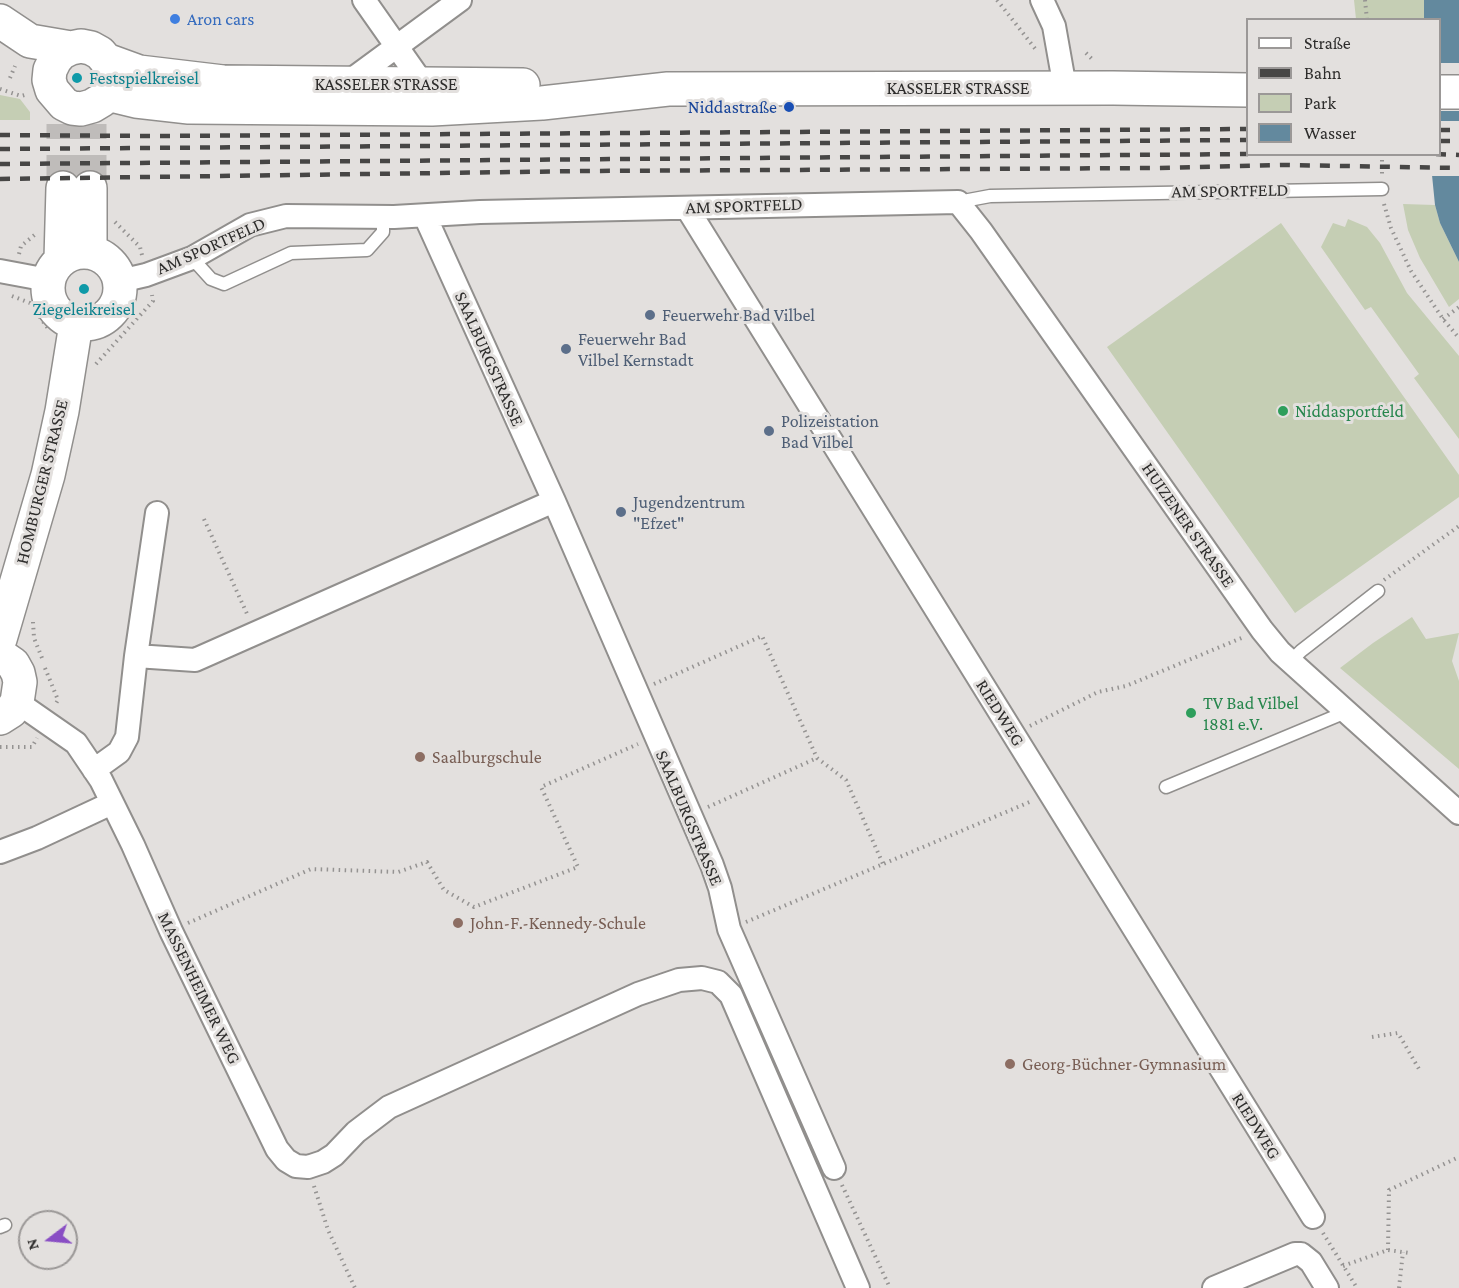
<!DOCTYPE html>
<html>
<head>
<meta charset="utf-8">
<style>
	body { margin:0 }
	#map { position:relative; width:1459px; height:1288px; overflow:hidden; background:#e3e0de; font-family:"Crimson Pro",serif }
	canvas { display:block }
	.legend { position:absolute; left:1246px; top:18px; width:195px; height:138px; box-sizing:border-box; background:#e3e0de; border:2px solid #9b9897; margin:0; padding:8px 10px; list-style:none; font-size:18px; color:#2e2d2c }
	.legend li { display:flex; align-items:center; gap:12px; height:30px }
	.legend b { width:30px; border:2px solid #9b9897 }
	.north { position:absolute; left:18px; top:1210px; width:60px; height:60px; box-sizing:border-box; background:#e3e0de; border:2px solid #9b9897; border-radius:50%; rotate:254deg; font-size:16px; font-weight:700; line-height:24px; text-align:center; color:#2e2d2c }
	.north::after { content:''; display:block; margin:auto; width:21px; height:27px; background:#894ec4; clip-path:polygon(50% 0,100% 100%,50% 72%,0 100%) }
</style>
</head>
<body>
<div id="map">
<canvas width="1459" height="1288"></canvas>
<ul class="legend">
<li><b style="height:8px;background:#fff"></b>Straße</li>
<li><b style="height:8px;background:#474645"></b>Bahn</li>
<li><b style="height:16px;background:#c5ceb4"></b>Park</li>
<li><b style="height:16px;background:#63899e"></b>Wasser</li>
</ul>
<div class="north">N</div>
</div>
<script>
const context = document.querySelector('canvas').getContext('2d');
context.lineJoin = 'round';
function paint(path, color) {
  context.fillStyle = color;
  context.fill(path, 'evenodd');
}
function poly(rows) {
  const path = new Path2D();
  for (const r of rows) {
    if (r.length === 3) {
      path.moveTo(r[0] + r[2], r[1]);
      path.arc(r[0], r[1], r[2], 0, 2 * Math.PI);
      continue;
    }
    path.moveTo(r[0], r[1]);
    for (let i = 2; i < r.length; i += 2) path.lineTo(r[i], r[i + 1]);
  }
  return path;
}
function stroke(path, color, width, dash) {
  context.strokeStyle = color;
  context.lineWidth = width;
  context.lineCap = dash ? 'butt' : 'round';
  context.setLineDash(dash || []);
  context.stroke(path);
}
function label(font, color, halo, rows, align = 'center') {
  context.font = font + ' "Crimson Pro",serif';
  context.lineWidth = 6;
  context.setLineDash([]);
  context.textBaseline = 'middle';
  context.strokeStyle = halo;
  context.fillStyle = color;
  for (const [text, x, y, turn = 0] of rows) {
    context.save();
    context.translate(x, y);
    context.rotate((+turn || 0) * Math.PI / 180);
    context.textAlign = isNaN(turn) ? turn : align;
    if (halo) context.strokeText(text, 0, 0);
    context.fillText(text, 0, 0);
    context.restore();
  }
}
paint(poly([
	[1354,0,1424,0,1424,19,1356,19],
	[0,95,20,99,30,112,30,120,0,120],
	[1403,204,1435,205,1440,223,1459,262,1459,299,1449,307,1420,258,1408,230],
	[1348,219,1367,227,1380,243,1407,293,1459,356,1459,439,1414,378,1419,374,1371,307,1365,310,1321,247,1333,223,1345,227],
	[1281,223,1459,475,1459,497,1295,613,1107,347],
	[1412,617,1426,639,1459,633,1452,661,1459,681,1459,769,1340,668,1373,643]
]), '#c5ceb4');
paint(poly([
	[1424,0,1459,0,1459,262,1440,223,1435,205,1430,155,1440,154,1440,20,1424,20]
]), '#63899e');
paint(poly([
	[1440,63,1459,63,1459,111,1440,111],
	[1440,121,1459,121,1459,176,1429,176,1427,154,1440,154]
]), '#e3e0de');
stroke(poly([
	[63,188,63,124],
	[90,188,90,124]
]), '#bfbcba', 33, [33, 16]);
const lane = poly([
	[958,202,990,196,1382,189],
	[192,258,211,279,224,284,291,253,367,250,383,232,383,217],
	[1290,662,1301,651,1378,591],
	[1166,787,1346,712],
	[0,1227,5,1225]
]);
const street = poly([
	[364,0,423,84],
	[1042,0,1054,26,1065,88],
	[347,83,460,0],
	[687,208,1313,1217],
	[425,216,554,501,712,865,720,888,729,929,834,1168],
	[0,271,48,280],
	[120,281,146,275,192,258,250,225,286,216,394,217,480,212,958,202,981,231,1262,630,1280,652,1459,813],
	[136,656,195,660,554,501],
	[17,702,76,743,101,780,133,845,171,931,277,1149,286,1160,296,1166,308,1167,323,1162,334,1155,356,1132,389,1107,638,994,679,980,702,978,718,982,731,995,858,1288],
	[94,770,119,752,127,737,136,656,157,513],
	[0,852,37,838,112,803],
	[1214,1288,1295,1254,1301,1254,1311,1262,1327,1288]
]);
const secondary = poly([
	[0,21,30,41,71,48,81,46,91,48,100,53,106,60,111,71,111,83,107,94,102,100,92,106,81,109,72,108,64,104,52,90,49,80,50,70,55,60,61,53,71,48],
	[106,60,139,72,223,82,523,85],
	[1440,92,1459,92],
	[107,94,136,101,189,107,432,109,542,103,668,89,1113,88,1248,90],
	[90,188,90,252],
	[84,288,36],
	[61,259,63,188],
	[0,639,48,475,62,411,76,324],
	[0,655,13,664,18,673,20,682,17,702,11,711,0,718]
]);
stroke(lane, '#918f8d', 15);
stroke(street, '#918f8d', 26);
stroke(secondary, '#918f8d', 36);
stroke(poly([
	[997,0,1037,51],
	[1365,0,1367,20],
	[1086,53,1094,61],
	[10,78,15,66],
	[0,89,21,96,28,94],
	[1382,154,1382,176],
	[1384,204,1391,228,1411,271,1443,319,1459,338],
	[115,222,140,247,142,255],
	[19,254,21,246,37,233],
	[12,296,30,303,49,330],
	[1443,319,1459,307],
	[96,364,153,301,152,295],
	[204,519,248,616],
	[1384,580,1459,526],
	[33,622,34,638,42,658],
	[45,668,58,700,55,705],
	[654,684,762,636,817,758,846,780,883,864],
	[1030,726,1098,692,1126,686,1244,637],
	[0,747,32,747,37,738],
	[708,807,817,758],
	[746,922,1032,801],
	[188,923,311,869,398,872,427,862,444,890,474,907,578,867,541,787,638,744],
	[1372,1037,1398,1033,1419,1069],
	[842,1185,890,1288],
	[314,1186,328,1230,355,1288],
	[1323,1233,1357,1288],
	[1388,1250,1389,1190,1459,1157],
	[1343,1266,1388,1250,1409,1253],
	[1399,1288,1403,1252]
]), '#959392', 4, [1.5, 4.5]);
stroke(lane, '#fff', 12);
stroke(street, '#fff', 22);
stroke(secondary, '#fff', 33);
stroke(poly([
	[1440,130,1459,130],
	[0,135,158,136,1248,129],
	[1440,141,1459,141],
	[0,149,1248,140],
	[1436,154,1459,155],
	[0,164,1248,154],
	[0,179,586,171,1157,168,1285,165,1459,168]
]), '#474645', 4.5, [10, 10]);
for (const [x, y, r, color] of [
	[175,19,6,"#3f7fe0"],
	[77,78,6,"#0f9aa8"],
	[789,107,6,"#1a4fb4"],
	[84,289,6,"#0f9aa8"],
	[650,315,6,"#5c6f8a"],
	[566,349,6,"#5c6f8a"],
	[1283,411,6,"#2e9e5b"],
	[769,431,6,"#5c6f8a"],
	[621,512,6,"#5c6f8a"],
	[1191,713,6,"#2e9e5b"],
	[420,757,6,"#8d6e63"],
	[458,923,6,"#8d6e63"],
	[1010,1064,6,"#8d6e63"]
]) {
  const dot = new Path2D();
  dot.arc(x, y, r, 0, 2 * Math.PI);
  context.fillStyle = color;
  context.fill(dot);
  stroke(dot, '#e3e0de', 2);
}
label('18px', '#366cbe', '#e3e0de', [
	["Aron cars",187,19]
], 'left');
label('18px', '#0d838f', '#e3e0de', [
	["Festspielkreisel",89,78],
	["Ziegeleikreisel",84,309,"center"]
], 'left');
label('18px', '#2e2d2c', '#e3e0de', [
	["KASSELER STRASSE",386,84],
	["KASSELER STRASSE",958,88],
	["AM SPORTFELD",1230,191,-1],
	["AM SPORTFELD",744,206,-2],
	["AM SPORTFELD",211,246,-24],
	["SAALBURGSTRASSE",489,359,66],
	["HOMBURGER STRASSE",42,482,-76],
	["HUIZENER STRASSE",1188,525,55],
	["RIEDWEG",1000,713,58],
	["SAALBURGSTRASSE",689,818,67],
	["MASSENHEIMER WEG",199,988,64],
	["RIEDWEG",1256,1126,58]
]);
label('18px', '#164399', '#e3e0de', [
	["Niddastraße",777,107]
], 'right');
label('18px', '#4e5e75', '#e3e0de', [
	["Feuerwehr Bad Vilbel",662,315],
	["Feuerwehr Bad",578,339],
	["Vilbel Kernstadt",578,360],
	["Polizeistation",781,421],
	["Bad Vilbel",781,442],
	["Jugendzentrum",633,502],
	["\"Efzet\"",633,523]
], 'left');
label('18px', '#27864d', '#e3e0de', [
	["Niddasportfeld",1295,411],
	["TV Bad Vilbel",1203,703],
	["1881 e.V.",1203,724]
], 'left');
label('18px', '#785e54', '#e3e0de', [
	["Saalburgschule",432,757],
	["John-F.-Kennedy-Schule",470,923],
	["Georg-Büchner-Gymnasium",1022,1064]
], 'left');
</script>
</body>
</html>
